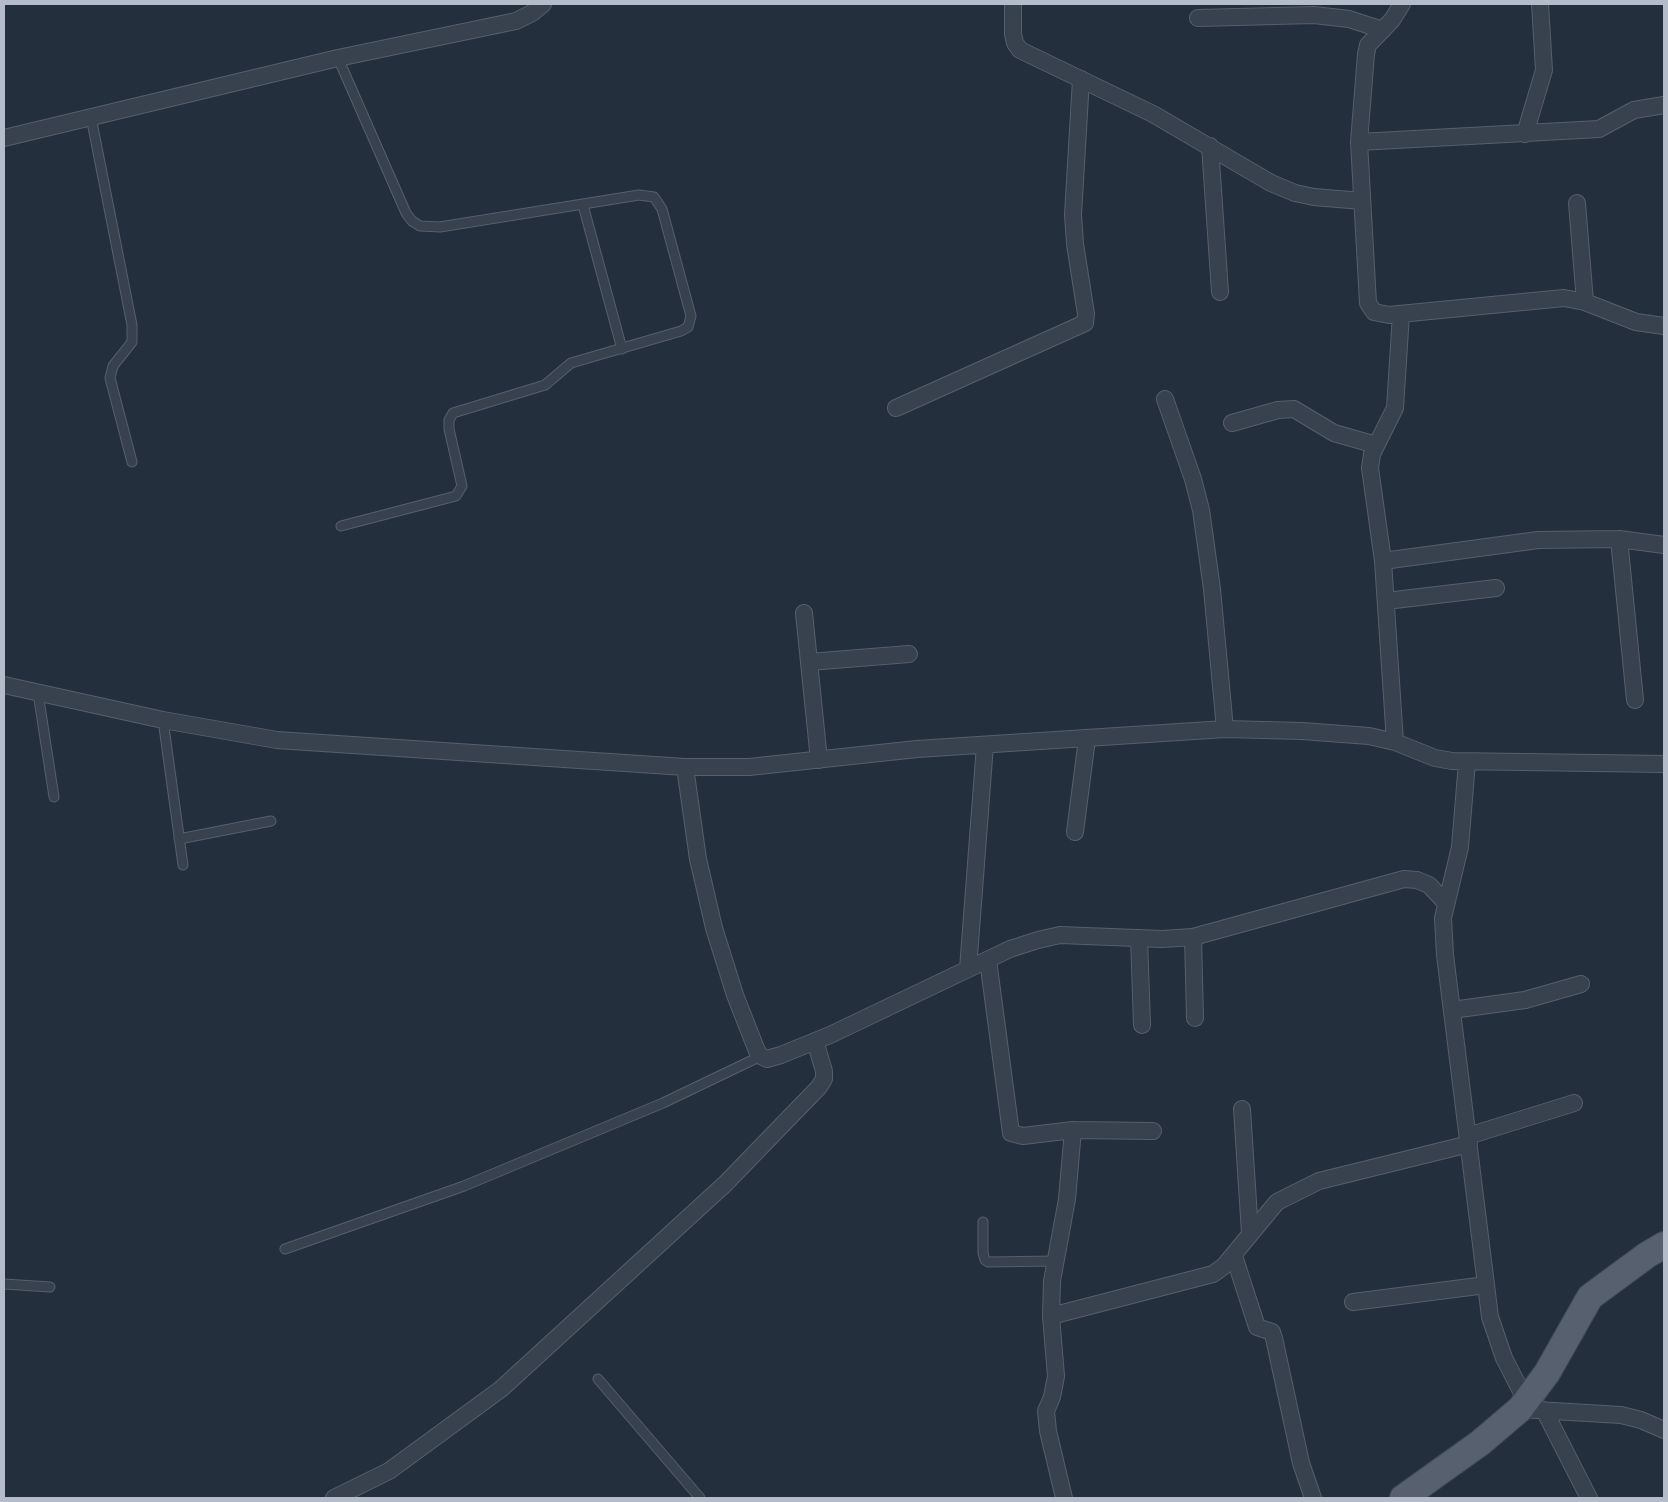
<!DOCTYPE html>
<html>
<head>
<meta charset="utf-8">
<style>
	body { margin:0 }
	#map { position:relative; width:1668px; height:1502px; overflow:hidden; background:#242f3e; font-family:"DejaVu Sans",sans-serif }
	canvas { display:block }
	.frame { position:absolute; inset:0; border:5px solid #b4bcc9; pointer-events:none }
</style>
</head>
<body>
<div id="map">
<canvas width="1668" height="1502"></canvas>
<div class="frame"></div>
</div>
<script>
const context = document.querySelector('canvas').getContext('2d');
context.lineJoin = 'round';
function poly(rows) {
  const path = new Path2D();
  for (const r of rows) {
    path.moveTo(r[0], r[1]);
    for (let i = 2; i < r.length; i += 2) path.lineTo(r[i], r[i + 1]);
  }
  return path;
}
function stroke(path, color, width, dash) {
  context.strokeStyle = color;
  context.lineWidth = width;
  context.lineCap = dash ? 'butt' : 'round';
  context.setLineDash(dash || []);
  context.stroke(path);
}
const lane = poly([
	[338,58,406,213,412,221,420,226,440,227,639,195,654,197,662,209,691,316,688,327,681,331,571,363,545,385,453,413,449,420,449,429,462,486,456,496,341,526],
	[91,117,132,325,132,342,113,366,110,378,132,462],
	[583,205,622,349],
	[38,693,54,797],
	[163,720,183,865],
	[179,839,271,821],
	[983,1222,983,1253,985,1260,988,1262,1054,1261],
	[285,1249,464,1186,663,1103,761,1056],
	[4,1284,50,1287],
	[598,1379,700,1498]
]);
const street = poly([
	[1013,4,1013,34,1015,43,1020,50,1153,114,1271,183,1295,193,1314,197,1362,201],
	[1402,4,1392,20,1368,45,1366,54,1359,142,1368,303,1374,312,1389,315,1564,298,1585,302,1636,322,1664,326],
	[1198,18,1314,15,1349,19,1383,30],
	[1525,134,1544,70,1540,4],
	[4,138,338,58,516,21,532,13,543,4],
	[1359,142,1599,129,1634,110,1664,105],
	[1210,146,1220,292],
	[1577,203,1585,302],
	[1165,399,1193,479,1201,510,1212,589,1225,729],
	[896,408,1085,323,1086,314,1075,244,1073,215,1081,79],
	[1232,423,1278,410,1294,409,1334,433,1376,445],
	[1619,539,1635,700],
	[1383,561,1538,540,1619,539,1664,545],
	[1386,601,1496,588],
	[804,613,819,760],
	[809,662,909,654],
	[4,685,163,720,277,740,685,767,749,767,917,749,1225,729,1302,731,1369,736,1395,742,1435,758,1452,761,1664,764],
	[1395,742,1383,561,1370,468,1372,454,1395,408,1401,314],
	[1467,762,1460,847,1443,918,1445,955,1490,1317,1504,1358,1526,1401],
	[685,767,698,859,714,928,735,995,757,1051,761,1056,767,1059,781,1055,830,1035,1010,949,1038,940,1060,935,1162,939,1193,937,1404,879,1417,880,1429,885,1446,903],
	[1075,832,1087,739],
	[1193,937,1195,1018],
	[1139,938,1142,1025],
	[988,960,1011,1133,1023,1136,1073,1130,1153,1131],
	[968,969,985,745],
	[1452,1010,1525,1000,1581,984],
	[1242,1109,1250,1233],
	[1468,1136,1574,1103],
	[1234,1256,1257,1327,1272,1332,1274,1338,1301,1463,1313,1498],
	[1353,1302,1486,1285],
	[1051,1316,1213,1274,1224,1266,1277,1202,1319,1181,1469,1144],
	[1520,1409,1621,1415,1641,1420,1664,1430],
	[1544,1410,1589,1498],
	[334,1498,389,1471,501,1389,725,1184,819,1087,824,1079,824,1071,815,1041],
	[1064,1498,1048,1431,1046,1411,1052,1397,1056,1376,1051,1316,1052,1281,1067,1199,1073,1130]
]);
const primary = poly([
	[1403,1498,1480,1443,1520,1409,1547,1373,1590,1297,1647,1255,1664,1245]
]);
stroke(lane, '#565f6c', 11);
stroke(street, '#565f6c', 18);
stroke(primary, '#414a57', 28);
stroke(lane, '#38414e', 9);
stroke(street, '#38414e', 16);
stroke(primary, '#56606e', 26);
</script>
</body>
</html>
